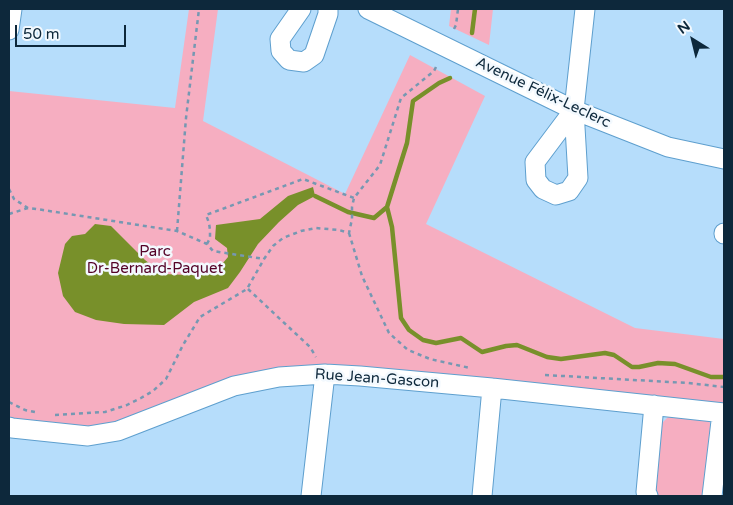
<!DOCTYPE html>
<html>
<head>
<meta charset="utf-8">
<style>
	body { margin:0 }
	#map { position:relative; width:733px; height:505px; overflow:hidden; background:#b6ddfb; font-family:"Varela Round",sans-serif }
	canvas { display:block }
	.frame { position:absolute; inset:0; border:10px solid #0d283b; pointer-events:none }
	.north { position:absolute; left:668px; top:15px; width:50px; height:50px; -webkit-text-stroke:4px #f3f9fe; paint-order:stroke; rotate:324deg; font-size:14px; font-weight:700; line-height:20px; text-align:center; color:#0d283b }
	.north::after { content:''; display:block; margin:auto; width:18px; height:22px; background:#0d283b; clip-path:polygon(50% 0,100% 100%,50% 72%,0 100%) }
	.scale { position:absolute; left:15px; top:25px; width:111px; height:22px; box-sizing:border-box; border:2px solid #0d283b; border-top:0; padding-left:6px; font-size:15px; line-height:18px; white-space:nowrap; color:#0d283b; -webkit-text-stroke:4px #f3f9fe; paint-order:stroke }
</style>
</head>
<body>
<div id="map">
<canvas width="733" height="505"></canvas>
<div class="frame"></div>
<div class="north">N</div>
<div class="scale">50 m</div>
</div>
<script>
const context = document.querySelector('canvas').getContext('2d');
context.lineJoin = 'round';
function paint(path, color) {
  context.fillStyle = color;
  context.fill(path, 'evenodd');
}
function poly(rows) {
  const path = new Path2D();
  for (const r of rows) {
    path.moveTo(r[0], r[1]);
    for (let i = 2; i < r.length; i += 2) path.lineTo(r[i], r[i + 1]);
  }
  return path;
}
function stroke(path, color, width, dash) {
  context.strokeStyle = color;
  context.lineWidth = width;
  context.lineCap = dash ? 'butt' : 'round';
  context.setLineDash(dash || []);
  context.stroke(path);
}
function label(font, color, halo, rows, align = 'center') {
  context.font = font + ' "Varela Round",sans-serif';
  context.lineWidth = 5;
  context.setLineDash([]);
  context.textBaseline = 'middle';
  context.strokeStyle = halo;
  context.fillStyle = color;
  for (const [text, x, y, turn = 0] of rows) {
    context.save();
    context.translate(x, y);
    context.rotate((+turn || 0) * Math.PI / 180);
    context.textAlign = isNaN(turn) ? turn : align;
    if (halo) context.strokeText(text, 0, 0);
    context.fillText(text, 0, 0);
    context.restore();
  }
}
paint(poly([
	[189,9,218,9,203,121,345,194,410,55,485,96,426,224,635,328,724,339,724,414,279,377,118,431,9,427,9,91,175,108],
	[451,9,493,9,489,45,449,26],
	[669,416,708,420,715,430,706,496,655,496,659,426]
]), '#f6aec1');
paint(poly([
	[313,187,315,196,298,205,279,222,258,244,240,272,228,288,194,302,164,325,124,324,96,320,75,312,63,296,58,273,65,244,72,236,85,234,95,224,111,226,145,260,163,274,189,275,217,270,228,257,227,248,215,239,216,225,260,219,288,196]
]), '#78902a');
stroke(poly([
	[472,33,475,9],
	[315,196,348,212,374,218,387,207,407,143,413,101,439,83,450,78],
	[387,207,392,227,401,318,409,330,423,340,436,343,461,338,482,352,506,346,517,345,547,357,561,359,605,353,614,355,632,367,639,367,658,363,675,364,711,377,724,377]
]), '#78902a', 4.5);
const minor = poly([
	[301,9,280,39,281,51,289,60,304,62,314,55,328,14,328,9],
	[368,9,574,110,668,147,724,159],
	[9,30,12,9],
	[574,110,535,162,536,180,543,189,556,195,569,191,578,178,574,110,585,9],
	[724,233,724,234],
	[9,427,12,428,88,436,118,431,234,386,279,377,325,374,360,376,492,388,724,413],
	[311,496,325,374],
	[482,496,492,388],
	[648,496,646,492,654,405],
	[712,496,722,413]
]);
stroke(minor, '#5e9fce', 21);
stroke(poly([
	[454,29,456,25,458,9],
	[9,189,14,199,28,208,43,210,177,231,207,244,213,251,264,259],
	[9,214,28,208],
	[177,231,186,118,199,9],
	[349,233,362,276,389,333,408,350,430,359,470,368],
	[207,244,210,238,210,230,209,223,206,215,303,179,354,198],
	[248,289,310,347,316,357],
	[545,375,688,383,724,387],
	[9,402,25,410,35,412],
	[55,415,105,412,127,405,141,398,153,391,166,379,183,345,200,317,247,289,264,259,273,246,283,238,301,231,316,228,339,230,349,233,352,219,352,207,354,198,380,165,401,98,434,71,437,65]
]), '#7698b2', 2.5, [4, 4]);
stroke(minor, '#fff', 19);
label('15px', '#0d283b', '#f3f9fe', [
	["Avenue Félix-Leclerc",543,93,25],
	["Rue Jean-Gascon",377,379,4]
]);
label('15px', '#540227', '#f3f9fe', [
	["Parc",155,252],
	["Dr-Bernard-Paquet",155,269]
]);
</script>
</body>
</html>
